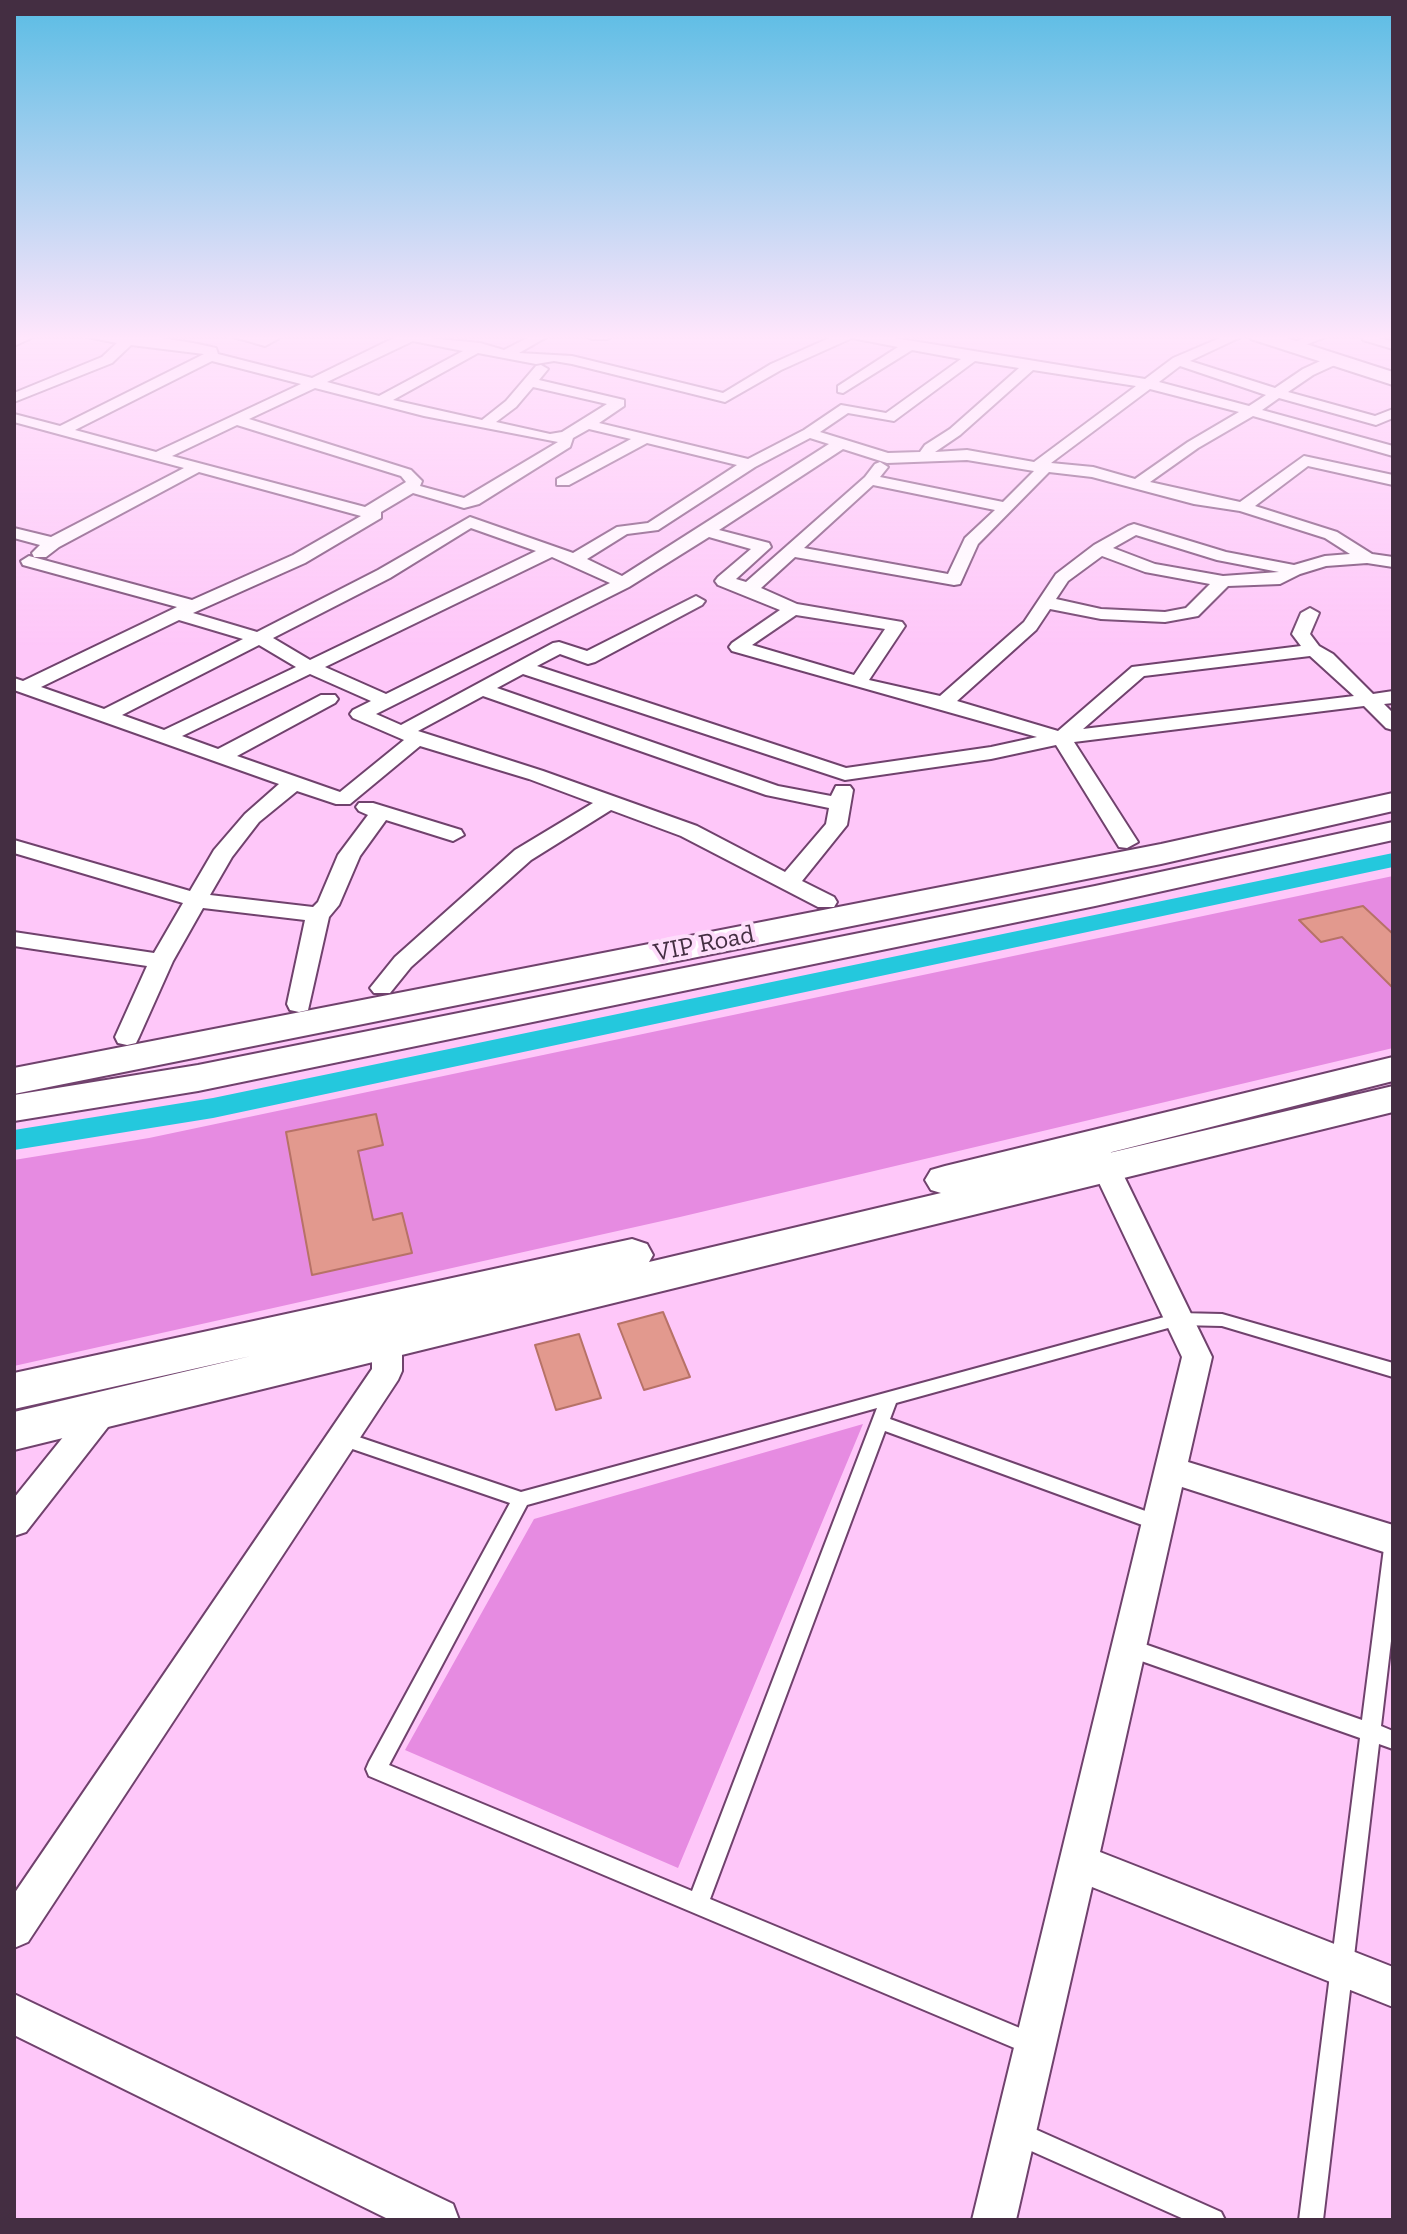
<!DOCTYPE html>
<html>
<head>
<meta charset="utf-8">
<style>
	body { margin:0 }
	#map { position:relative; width:1407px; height:2234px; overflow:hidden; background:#fec7f9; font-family:"Zilla Slab",serif }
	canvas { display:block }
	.frame { position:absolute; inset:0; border:16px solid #442e42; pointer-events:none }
</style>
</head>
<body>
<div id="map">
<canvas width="1407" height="2234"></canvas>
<div class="frame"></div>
</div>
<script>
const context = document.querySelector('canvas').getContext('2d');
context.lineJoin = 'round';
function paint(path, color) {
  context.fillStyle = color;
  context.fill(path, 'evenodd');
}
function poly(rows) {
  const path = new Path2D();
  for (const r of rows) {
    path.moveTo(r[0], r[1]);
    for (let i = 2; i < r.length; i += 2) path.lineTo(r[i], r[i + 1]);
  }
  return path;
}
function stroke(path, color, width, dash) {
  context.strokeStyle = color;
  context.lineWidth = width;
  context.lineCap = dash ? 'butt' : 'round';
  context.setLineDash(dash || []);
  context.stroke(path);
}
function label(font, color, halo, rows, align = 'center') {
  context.font = font + ' "Zilla Slab",serif';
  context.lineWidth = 8;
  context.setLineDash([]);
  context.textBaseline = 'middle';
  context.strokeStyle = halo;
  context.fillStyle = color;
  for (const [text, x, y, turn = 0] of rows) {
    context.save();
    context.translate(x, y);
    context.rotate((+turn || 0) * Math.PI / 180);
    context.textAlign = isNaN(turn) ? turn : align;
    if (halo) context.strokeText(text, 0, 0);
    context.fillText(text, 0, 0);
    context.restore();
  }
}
paint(poly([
	[1393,876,1393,1048,680,1217,14,1366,14,1160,149,1138],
	[863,1424,678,1868,405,1750,534,1519]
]), '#e68be1');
paint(poly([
	[1393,853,1393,867,213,1118,14,1150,14,1130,213,1098,1393,853]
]), '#24c8dd');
const building = poly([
	[1363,906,1393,934,1393,988,1342,937,1321,942,1299,920,1363,906],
	[376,1114,383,1145,358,1151,373,1220,402,1213,412,1253,312,1275,286,1132,376,1114],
	[663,1312,690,1377,644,1390,618,1324,663,1312],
	[579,1334,601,1398,556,1410,535,1345,579,1334]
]);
paint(building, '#e2998e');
stroke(building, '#b77267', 2);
const lane = poly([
	[1179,1313,1222,1314,1393,1363,1393,1377,1222,1326,1179,1325,896,1403,890,1419,1162,1517,1165,1522,1162,1527,1156,1530,885,1431,710,1899,1039,2036,1042,2044,1039,2052,1031,2055,369,1776,366,1769,369,1762,510,1503,335,1443,333,1438,335,1433,341,1431,521,1492,1179,1313],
	[877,1408,692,1891,389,1765,527,1505,877,1408],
	[1393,1540,1393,1624,1381,1726,1393,1731,1393,1749,1379,1744,1323,2220,1299,2220,1360,1738,1130,1657,1123,1654,1121,1648,1123,1642,1130,1639,1362,1720,1384,1548,1387,1542,1393,1540],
	[1019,2122,1221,2212,1225,2220,1186,2220,1011,2142,1007,2134,1011,2126,1019,2122]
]);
const street = poly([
	[19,335,38,335,14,346,14,337,19,335],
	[78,335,143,335,193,343,216,348,218,354,312,378,400,335,480,343,504,350,533,335,550,335,519,353,572,356,723,393,771,364,836,335,876,335,1145,379,1173,358,1227,335,1245,335,1190,361,1275,388,1303,369,1329,357,1339,357,1339,363,1313,375,1288,392,1375,416,1393,409,1393,418,1376,425,1279,398,1262,410,1393,446,1393,456,1253,416,1198,448,1150,482,1240,502,1304,456,1393,475,1393,485,1308,466,1255,506,1337,532,1372,554,1393,557,1393,567,1367,563,1326,566,1300,574,1280,584,1228,586,1198,616,1165,622,1101,619,1050,609,1036,630,957,701,1058,731,1132,667,1301,646,1292,634,1301,613,1310,608,1319,613,1310,634,1319,646,1333,654,1373,694,1393,691,1393,703,1384,704,1393,713,1393,730,1386,728,1364,706,1074,742,1138,842,1127,848,1119,847,1056,745,991,759,845,780,523,674,497,688,778,786,831,796,836,786,850,786,853,790,847,825,802,881,834,897,837,902,834,907,818,907,681,836,611,810,531,860,411,967,390,993,374,993,370,988,395,957,515,850,593,803,529,779,420,746,350,804,336,804,297,791,259,822,232,857,210,895,313,907,318,902,338,855,368,815,359,811,356,807,359,803,373,803,461,830,464,835,453,841,386,820,360,856,339,905,329,917,308,1010,299,1012,290,1010,287,1004,305,920,203,908,173,961,139,1037,136,1043,127,1045,118,1043,115,1037,147,966,14,946,14,932,154,953,183,903,14,853,14,840,190,891,214,850,245,814,279,784,14,690,14,678,23,681,177,607,23,565,21,561,29,556,192,600,293,555,361,516,199,472,59,547,46,557,34,557,32,553,40,545,14,538,14,528,51,537,184,468,14,422,14,414,60,426,204,354,131,345,112,363,14,402,14,393,102,357,117,343,78,335],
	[852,338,898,347,838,386,838,392,843,393,912,350,961,359,886,413,841,405,804,430,748,459,599,423,624,406,624,400,539,380,548,369,541,365,536,366,506,401,482,420,393,400,478,353,536,364,554,361,572,364,725,402,781,370,852,338],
	[413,341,463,351,379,396,327,382,413,341],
	[212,361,301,384,156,452,75,430,212,361],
	[975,361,1019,368,950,429,925,445,920,452,888,453,820,432,848,413,894,421,975,361],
	[1180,366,1266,395,1249,406,1159,382,1180,366],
	[1033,370,1136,386,1034,462,967,450,935,452,960,435,1033,370],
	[533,387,607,404,562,432,550,434,496,422,516,407,533,387],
	[315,388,424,416,558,442,464,498,420,486,422,481,411,470,249,419,315,388],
	[1150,389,1239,412,1188,442,1135,479,1093,467,1051,463,1150,389],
	[237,425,401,476,406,482,365,507,172,456,237,425],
	[589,429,631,439,557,479,557,485,569,485,647,443,737,465,648,523,617,527,573,553,470,517,378,570,257,632,193,613,305,563,381,518,381,512,413,493,464,508,479,504,570,447,573,438,589,429],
	[810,438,829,444,622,576,587,559,627,534,658,530,755,467,810,438],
	[843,449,887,463,967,460,1034,471,1003,502,880,477,888,467,880,462,875,464,865,477,746,582,736,579,771,547,769,543,719,530,843,449],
	[1049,472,1092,477,1194,504,1240,511,1325,538,1350,554,1325,556,1294,565,1226,552,1134,524,1128,526,1094,545,1056,574,1024,622,940,696,869,680,905,626,902,622,797,604,761,588,795,557,954,585,960,584,978,544,1049,472],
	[873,485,995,510,965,538,948,574,804,548,873,485],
	[471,528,536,551,310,660,273,638,390,578,471,528],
	[1136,535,1217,560,1279,572,1223,576,1155,564,1113,548,1136,535],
	[709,537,751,549,718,577,715,581,718,585,780,610,732,643,729,647,732,651,1037,737,991,747,846,768,537,666,560,654,588,664,595,662,702,605,705,601,696,596,587,651,559,642,553,643,401,725,376,714,629,587,709,537],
	[1102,556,1145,572,1210,584,1186,608,1165,612,1101,609,1056,599,1068,581,1102,556],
	[552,557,610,583,386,694,325,667,552,557],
	[796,615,885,629,854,675,752,645,796,615],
	[179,620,243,639,104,709,41,687,179,620],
	[259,645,296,667,164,730,122,715,259,645],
	[1310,656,1354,696,1083,729,1144,676,1310,656],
	[310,674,371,701,353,710,350,714,353,718,404,740,340,792,237,756,335,703,338,699,335,695,321,695,218,749,182,736,310,674],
	[483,696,766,795,829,808,826,824,785,872,697,826,543,771,418,731,483,696],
	[227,335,263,338,285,335,265,346,227,335],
	[585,335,614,335,607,339,592,339,585,335],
	[1311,335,1331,335,1292,350,1285,346,1311,335],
	[1363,335,1393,341,1393,349,1363,340,1363,335],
	[1096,1140,1105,1142,1120,1168,1212,1357,1188,1462,1393,1525,1393,1555,1182,1487,1100,1852,1393,1967,1393,2007,1092,1887,1016,2220,972,2220,1182,1357,1083,1149,1087,1142,1096,1140],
	[387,1328,397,1332,402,1340,402,1371,398,1380,28,1942,14,1948,14,1894,372,1369,372,1340,377,1332,387,1328],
	[104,1396,115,1400,119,1409,115,1418,26,1532,14,1536,14,1498,93,1400,104,1396],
	[14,1994,453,2204,459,2220,390,2220,14,2035,14,1994]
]);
const secondary = poly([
	[1248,335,1278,335,1393,372,1393,385,1251,339,1248,335],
	[1393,793,1393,811,1161,864,14,1094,14,1068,1161,844,1393,793],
	[1393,822,1393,840,1095,906,198,1091,14,1121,14,1095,198,1065,1095,886,1393,822],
	[1393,1057,1393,1081,1092,1157,1393,1086,1393,1112,14,1450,14,1412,251,1356,14,1409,14,1373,632,1239,647,1244,653,1255,649,1262,941,1193,931,1190,925,1180,931,1170,945,1166,1393,1057]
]);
stroke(lane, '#70426d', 4);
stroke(street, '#70426d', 4);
stroke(secondary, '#70426d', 4);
paint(lane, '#fff');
paint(street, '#fff');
paint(secondary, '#fff');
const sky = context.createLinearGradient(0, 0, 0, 648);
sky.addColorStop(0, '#59bce4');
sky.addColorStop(0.52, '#ffe6fc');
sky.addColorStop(1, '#ffe6fc00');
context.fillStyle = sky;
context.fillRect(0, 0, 1407, 648);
label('26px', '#442e42', '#feddfb', [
	["VIP Road",704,944,-11]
]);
</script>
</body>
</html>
